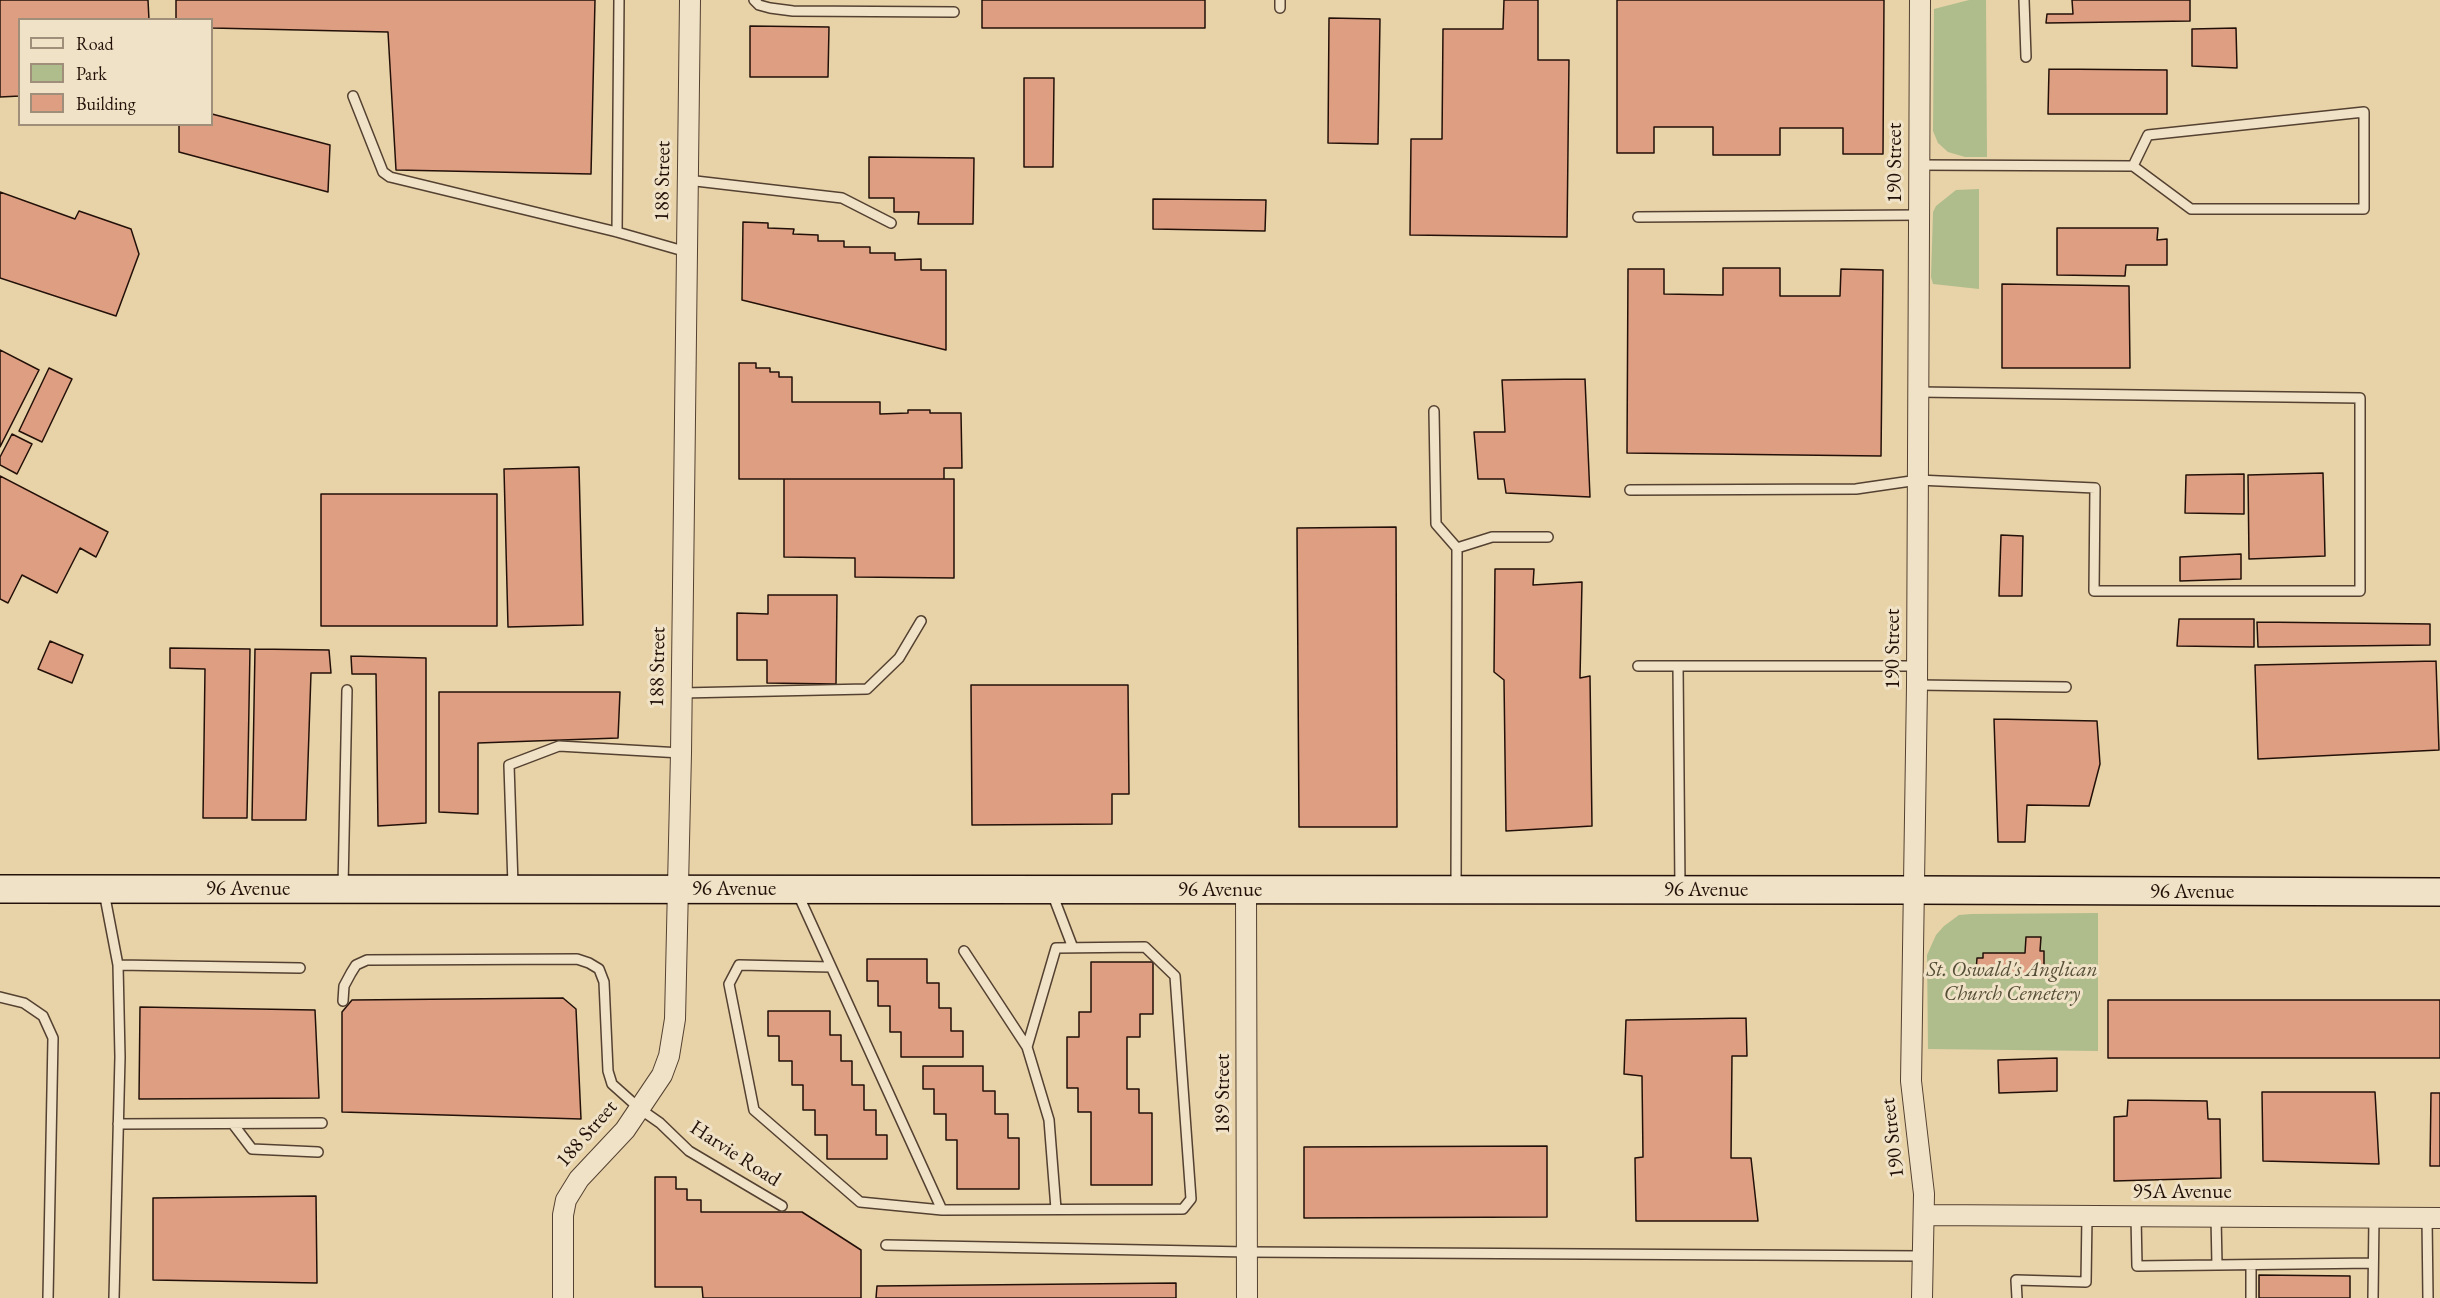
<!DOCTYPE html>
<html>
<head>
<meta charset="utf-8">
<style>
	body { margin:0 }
	#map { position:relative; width:2440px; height:1298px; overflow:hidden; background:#e8d2a8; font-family:"EB Garamond",serif }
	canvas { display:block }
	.legend { position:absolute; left:18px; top:18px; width:195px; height:108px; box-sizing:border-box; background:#f0e2c6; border:2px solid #9e8e7a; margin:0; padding:8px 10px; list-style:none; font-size:18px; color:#231109 }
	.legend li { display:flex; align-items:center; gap:12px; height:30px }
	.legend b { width:30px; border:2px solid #9e8e7a }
</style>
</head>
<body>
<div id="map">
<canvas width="2440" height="1298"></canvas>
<ul class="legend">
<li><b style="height:8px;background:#f0e2c6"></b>Road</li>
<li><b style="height:16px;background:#afbd8d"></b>Park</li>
<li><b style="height:16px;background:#de9e82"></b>Building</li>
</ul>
</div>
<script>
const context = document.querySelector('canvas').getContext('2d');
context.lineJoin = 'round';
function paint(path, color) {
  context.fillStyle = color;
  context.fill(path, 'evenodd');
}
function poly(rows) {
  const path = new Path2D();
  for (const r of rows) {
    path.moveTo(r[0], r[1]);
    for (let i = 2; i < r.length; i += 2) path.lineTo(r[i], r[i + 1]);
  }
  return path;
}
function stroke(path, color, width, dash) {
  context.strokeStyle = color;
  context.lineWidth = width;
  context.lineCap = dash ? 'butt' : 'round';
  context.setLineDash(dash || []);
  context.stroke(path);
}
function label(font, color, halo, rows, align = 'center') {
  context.font = font + ' "EB Garamond",serif';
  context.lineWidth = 6;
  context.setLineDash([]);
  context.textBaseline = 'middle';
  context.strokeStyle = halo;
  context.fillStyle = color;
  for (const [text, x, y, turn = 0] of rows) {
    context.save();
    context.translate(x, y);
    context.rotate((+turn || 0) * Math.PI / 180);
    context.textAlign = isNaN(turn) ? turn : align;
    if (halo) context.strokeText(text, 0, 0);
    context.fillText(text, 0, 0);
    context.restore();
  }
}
paint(poly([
	[1969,0,1986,0,1987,157,1965,157,1948,152,1938,143,1933,131,1934,9],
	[1979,189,1979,289,1933,284,1931,277,1933,212,1936,206,1956,190],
	[2098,913,2098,1051,1928,1049,1927,955,1936,935,1944,926,1959,915,1971,914]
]), '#afbd8d');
const building = poly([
	[0,0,148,0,149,20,20,20,20,96,0,97,0,0],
	[176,0,595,0,591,174,396,170,388,32,212,28,212,20,176,20,176,0],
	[982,0,1205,0,1205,28,982,28,982,0],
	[1504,0,1538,0,1538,60,1569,60,1567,237,1410,235,1411,139,1442,139,1443,29,1503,29,1504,0],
	[1617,0,1884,0,1883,154,1843,154,1843,128,1780,128,1780,155,1713,155,1713,127,1654,127,1654,153,1617,153,1617,0],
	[2072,0,2190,0,2190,21,2046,23,2047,14,2073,14,2072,0],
	[1329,18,1380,19,1378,144,1328,143,1329,18],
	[750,26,829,27,828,77,750,77,750,26],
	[2236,28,2237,68,2192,66,2192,29,2236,28],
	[2049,69,2167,70,2167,114,2048,114,2049,69],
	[1024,78,1054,78,1053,167,1024,167,1024,78],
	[212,114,330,145,328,192,179,152,179,124,212,124,212,114],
	[869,157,974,158,973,224,918,224,919,212,894,212,894,198,869,198,869,157],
	[0,192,75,219,79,211,131,229,139,254,116,316,0,278,0,192],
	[1153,199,1266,200,1265,231,1153,229,1153,199],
	[743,222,768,223,768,228,794,229,793,234,818,235,818,241,844,241,844,247,870,247,870,253,895,253,895,260,921,259,921,270,946,270,946,350,742,300,743,222],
	[2057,228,2158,228,2157,240,2167,239,2167,265,2126,265,2125,276,2057,275,2057,228],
	[1723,268,1780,268,1780,296,1840,296,1841,269,1883,270,1881,456,1627,453,1628,269,1664,269,1664,294,1723,295,1723,268],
	[2002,284,2129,286,2130,368,2002,368,2002,284],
	[0,350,39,370,0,447,0,350],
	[739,363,756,363,756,368,770,368,770,372,779,372,779,377,792,377,792,402,880,402,880,414,908,413,908,410,930,410,930,413,961,413,962,468,944,468,944,479,739,479,739,363],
	[49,368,72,379,42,442,19,431,49,368],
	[1585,379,1590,497,1506,493,1504,479,1478,479,1474,432,1505,432,1502,380,1585,379],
	[12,434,32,444,17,474,0,465,0,457,12,434],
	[579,467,583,625,508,627,504,469,579,467],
	[2323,473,2325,556,2249,559,2248,475,2323,473],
	[2244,474,2244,514,2185,513,2186,475,2244,474],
	[0,476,108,532,96,557,80,548,57,593,22,575,8,603,0,599,0,476],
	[784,479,954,479,954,578,855,577,855,558,784,557,784,479],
	[321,494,497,494,497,626,321,626,321,494],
	[1396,527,1397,827,1299,827,1297,528,1396,527],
	[2001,535,2023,536,2022,596,1999,596,2001,535],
	[2241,554,2241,579,2180,581,2180,557,2241,554],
	[1495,569,1534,569,1533,585,1582,582,1580,678,1590,676,1592,826,1506,831,1504,680,1494,672,1495,569],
	[768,595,837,595,836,684,767,683,767,660,737,660,737,613,768,614,768,595],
	[2179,619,2254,619,2254,647,2177,646,2179,619],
	[2257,622,2430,624,2430,645,2258,647,2257,622],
	[50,641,83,655,72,683,38,669,50,641],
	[170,648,250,649,247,818,203,818,205,669,170,668,170,648],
	[255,649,329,650,331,673,311,673,306,820,252,820,255,649],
	[351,656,426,658,426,823,378,826,376,674,352,674,351,656],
	[2436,661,2439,750,2258,759,2255,665,2436,661],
	[971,685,1128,685,1129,794,1112,794,1112,824,972,825,971,685],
	[439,692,620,692,618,738,478,743,478,814,439,812,439,692],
	[1994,719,2097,721,2100,764,2089,806,2027,805,2025,842,1998,842,1994,719],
	[2026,937,2041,937,2040,951,2044,951,2044,977,1981,976,1981,971,1976,971,1977,958,1983,958,1983,953,2025,953,2026,937],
	[867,959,927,959,927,983,939,983,939,1008,951,1008,951,1031,963,1031,963,1057,901,1057,901,1032,890,1032,890,1006,878,1006,878,981,867,981,867,959],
	[1091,962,1153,962,1153,1014,1140,1014,1140,1037,1127,1037,1127,1089,1139,1089,1139,1113,1152,1113,1152,1185,1091,1185,1091,1112,1078,1112,1078,1088,1067,1088,1067,1037,1079,1037,1079,1012,1091,1012,1091,962],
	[563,998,576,1009,581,1119,342,1112,342,1012,352,1000,563,998],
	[2108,1000,2440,1000,2440,1058,2108,1058,2108,1000],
	[140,1007,315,1010,319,1098,139,1099,140,1007],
	[768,1011,830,1011,830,1035,841,1035,841,1061,852,1061,852,1085,864,1085,864,1110,876,1110,876,1135,887,1135,887,1159,827,1159,827,1135,815,1135,815,1110,803,1110,803,1085,792,1085,792,1061,779,1061,779,1036,768,1036,768,1011],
	[1746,1018,1747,1056,1732,1056,1731,1158,1751,1158,1758,1221,1636,1221,1635,1158,1643,1157,1642,1076,1624,1074,1626,1020,1746,1018],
	[2057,1058,2057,1091,1999,1093,1998,1060,2057,1058],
	[923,1066,983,1066,983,1091,995,1091,995,1114,1008,1114,1008,1138,1019,1138,1019,1189,957,1189,957,1140,946,1140,946,1114,934,1114,934,1089,923,1089,923,1066],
	[2262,1092,2375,1092,2379,1164,2263,1161,2262,1092],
	[2431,1093,2440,1093,2440,1166,2430,1166,2431,1093],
	[2128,1100,2207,1101,2208,1119,2220,1119,2221,1178,2114,1181,2114,1117,2127,1116,2128,1100],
	[1547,1146,1547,1217,1304,1218,1304,1147,1547,1146],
	[655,1177,676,1177,676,1189,687,1189,687,1200,701,1200,701,1212,802,1212,861,1250,861,1298,703,1298,702,1287,655,1287,655,1177],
	[316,1196,317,1283,153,1280,153,1198,316,1196],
	[2259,1275,2350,1276,2350,1298,2259,1298,2259,1275],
	[1176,1283,1176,1298,876,1298,877,1286,1176,1283]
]);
paint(building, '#de9e82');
stroke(building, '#231109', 1.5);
const lane = poly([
	[754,0,759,5,770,8,793,11,954,12],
	[1280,0,1280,8],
	[2024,0,2026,57],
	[353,96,383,172,390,177,617,232,687,252],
	[1919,165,2133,166,2191,209,2364,209,2364,112,2148,135,2133,166],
	[687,180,842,198,891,223],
	[1638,217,1919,215],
	[617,232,619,0],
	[1434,411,1436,524,1457,548,1456,889],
	[1630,490,1856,489,1918,480,2095,488,2094,591,2360,591,2360,398,1918,392],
	[1457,548,1492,537,1548,537],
	[1638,666,1917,666],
	[1678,666,1680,888],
	[1917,685,2066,687],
	[682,693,867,689,899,658,921,621],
	[513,885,509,765,559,746,681,753],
	[343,887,347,690],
	[104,892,118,965,120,1057,114,1298],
	[797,892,942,1210,1183,1209,1191,1199,1175,976,1145,947,1056,948,1027,1047,1049,1120,1056,1209],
	[1052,893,1073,948],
	[964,951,1027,1047],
	[118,965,300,968],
	[831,967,739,965,729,984,754,1110,860,1202,942,1210],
	[0,997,24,1003,43,1016,53,1038,48,1298],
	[343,1001,344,986,351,973,356,965,367,960,577,959,589,963,599,969,604,982,608,1071,612,1084,640,1109,660,1123,689,1151,782,1206],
	[118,1124,322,1123],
	[233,1124,252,1149,318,1152],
	[2136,1216,2137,1266,2217,1265,2216,1217],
	[2427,1218,2428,1298],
	[886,1245,1247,1252,1922,1256],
	[2217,1265,2373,1263],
	[2017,1298,2016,1280,2086,1282,2087,1216],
	[2251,1298,2251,1265],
	[2373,1298,2374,1217]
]);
const street = poly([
	[1920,0,1917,685,1911,1081,1924,1194,1922,1298],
	[1246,890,1247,1298],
	[1924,1215,2440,1218],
	[563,1298,563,1215,566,1200,579,1179,625,1130,662,1075,669,1056,675,1019,681,753,690,0]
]);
const secondary = poly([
	[0,889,1915,890,2440,892]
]);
stroke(lane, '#544131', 12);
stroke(street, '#544131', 22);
stroke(secondary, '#231109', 30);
stroke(lane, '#f0e2c6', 9);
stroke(street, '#f0e2c6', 20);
stroke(secondary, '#f0e2c6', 27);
label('21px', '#231109', '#f0e2c6', [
	["190 Street",1895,163,-90],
	["188 Street",663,181,-89],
	["190 Street",1893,649,-90],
	["188 Street",658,667,-89],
	["96 Avenue",248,889],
	["96 Avenue",734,889],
	["96 Avenue",1220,890],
	["96 Avenue",1706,890],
	["96 Avenue",2192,892],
	["189 Street",1223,1094,-90],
	["188 Street",587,1134,-49],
	["190 Street",1893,1138,-97],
	["Harvie Road",735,1154,33],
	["95A Avenue",2182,1192]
]);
label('italic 21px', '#544d37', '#f0e2c6', [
	["St. Oswald's Anglican",2012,970],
	["Church Cemetery",2012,994]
]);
</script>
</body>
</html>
